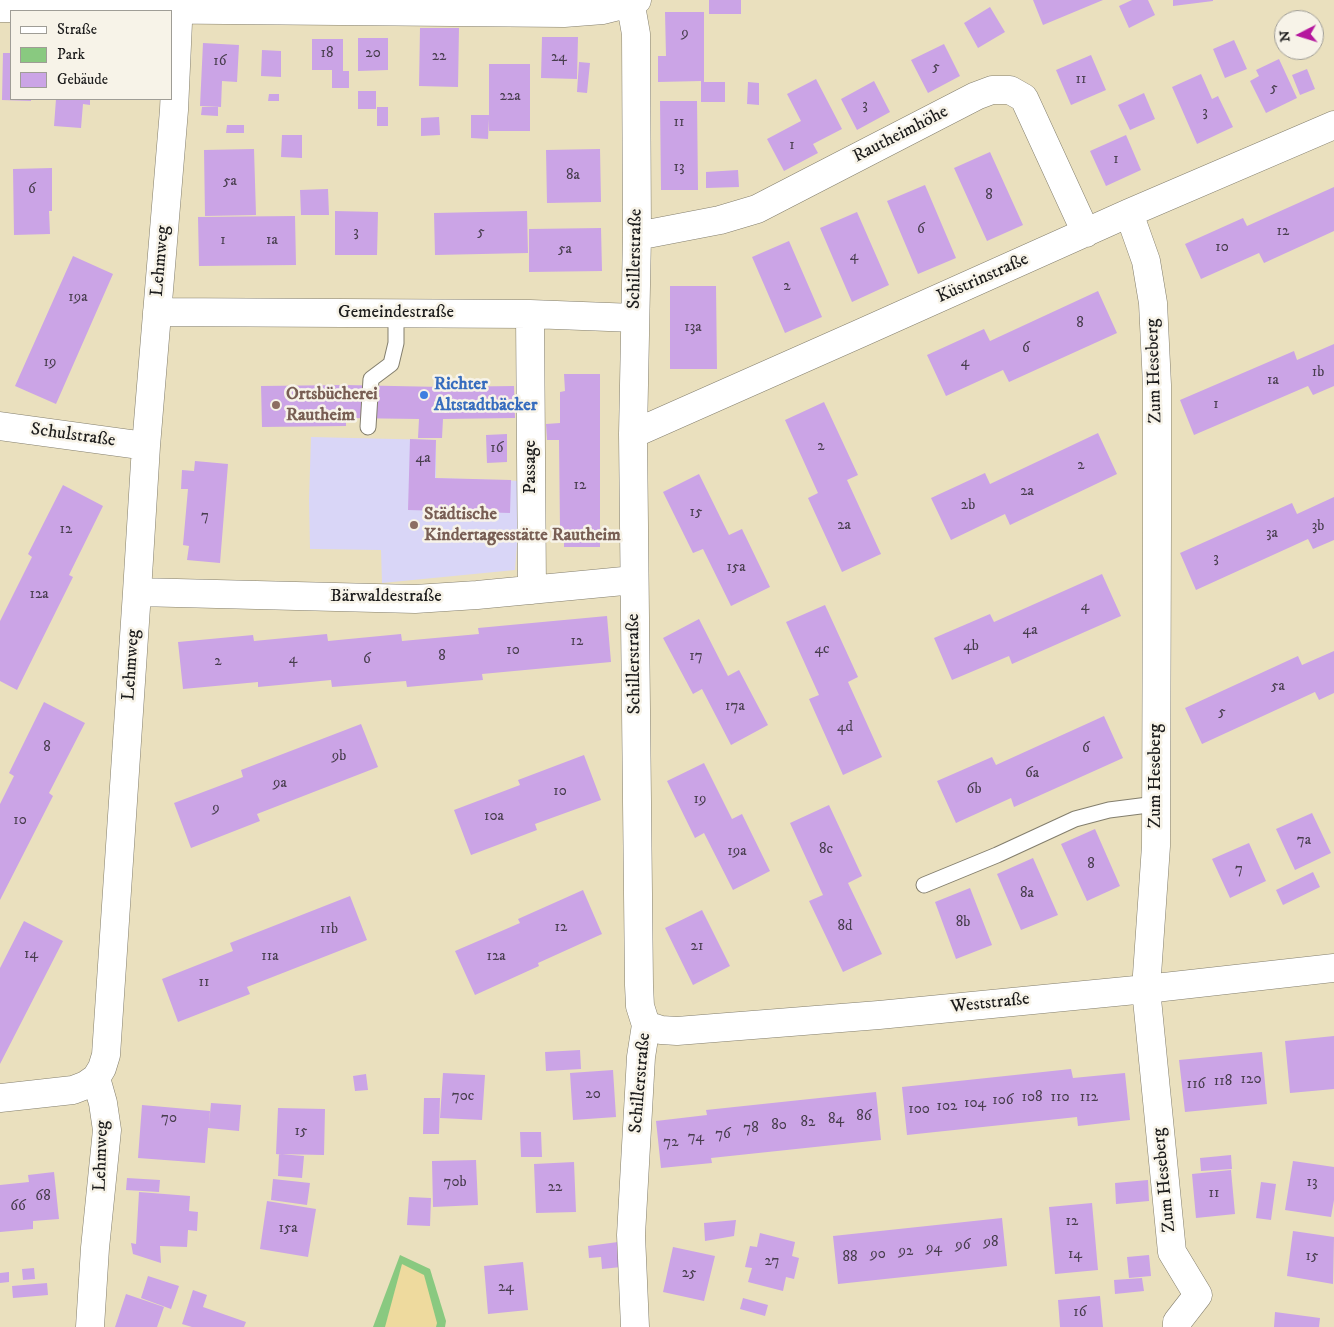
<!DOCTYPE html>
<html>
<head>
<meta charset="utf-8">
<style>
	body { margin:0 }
	#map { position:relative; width:1334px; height:1327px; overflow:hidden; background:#eae0be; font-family:"IM FELL DW Pica",serif }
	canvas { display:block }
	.legend { position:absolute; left:10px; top:10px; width:162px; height:90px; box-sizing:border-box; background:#f7f3e8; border:1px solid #9f9d96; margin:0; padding:6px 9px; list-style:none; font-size:15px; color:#1c1c1c }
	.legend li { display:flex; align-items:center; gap:10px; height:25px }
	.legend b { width:25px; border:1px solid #9f9d96 }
	.north { position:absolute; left:1274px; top:10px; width:50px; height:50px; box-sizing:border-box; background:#f7f3e8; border:1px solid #9f9d96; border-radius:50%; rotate:265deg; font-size:14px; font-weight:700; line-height:20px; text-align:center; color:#1c1c1c }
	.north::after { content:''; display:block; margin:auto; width:18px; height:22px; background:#b5179e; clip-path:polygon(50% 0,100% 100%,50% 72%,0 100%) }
</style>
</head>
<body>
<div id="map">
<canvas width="1334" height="1327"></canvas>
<ul class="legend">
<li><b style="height:6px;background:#fff"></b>Straße</li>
<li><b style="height:14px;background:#89c980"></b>Park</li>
<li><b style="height:14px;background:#cba4e6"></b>Gebäude</li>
</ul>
<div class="north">N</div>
</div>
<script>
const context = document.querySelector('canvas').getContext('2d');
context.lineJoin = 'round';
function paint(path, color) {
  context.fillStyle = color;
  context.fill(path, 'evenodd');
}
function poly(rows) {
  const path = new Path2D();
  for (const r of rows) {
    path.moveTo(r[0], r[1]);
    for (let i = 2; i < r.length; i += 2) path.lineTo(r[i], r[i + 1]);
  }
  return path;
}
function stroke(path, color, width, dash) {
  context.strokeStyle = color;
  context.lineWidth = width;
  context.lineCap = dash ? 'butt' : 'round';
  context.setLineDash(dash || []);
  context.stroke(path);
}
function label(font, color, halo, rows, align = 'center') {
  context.font = font + ' "IM FELL DW Pica",serif';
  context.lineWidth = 5;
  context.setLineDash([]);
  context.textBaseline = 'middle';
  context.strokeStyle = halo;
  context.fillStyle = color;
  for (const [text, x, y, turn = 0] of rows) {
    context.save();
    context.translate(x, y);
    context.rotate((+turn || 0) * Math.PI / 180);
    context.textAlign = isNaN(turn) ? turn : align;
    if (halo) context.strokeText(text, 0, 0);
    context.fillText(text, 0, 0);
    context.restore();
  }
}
paint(poly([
	[311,437,436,440,436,478,522,481,515,570,382,583,381,550,310,549,309,500]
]), '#d9d6f7');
paint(poly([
	[400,1255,430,1269,446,1321,445,1327,373,1327]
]), '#89c980');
paint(poly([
	[402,1264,424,1275,437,1323,436,1327,385,1327]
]), '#eeda9e');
paint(poly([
	[709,0,741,0,741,14,709,14],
	[1033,0,1103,0,1043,25],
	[1132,0,1148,0,1155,15,1129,28,1119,6],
	[1173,0,1213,0,1213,1,1173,6],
	[990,7,1005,32,978,48,964,23],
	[665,12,704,12,704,82,725,82,725,102,701,102,701,81,658,82,658,56,666,56],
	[420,28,459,28,458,87,419,86],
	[542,37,578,37,577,79,541,78],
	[358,38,388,38,388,70,358,71],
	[312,39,343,39,343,71,349,71,349,88,332,88,332,70,312,70],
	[1234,40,1247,69,1225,78,1213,49],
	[203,43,239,45,237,82,222,81,221,107,200,106],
	[944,44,960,76,928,93,911,60],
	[262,50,281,51,281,77,261,76],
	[3,53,11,53,11,99,31,99,31,101,2,100],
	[1091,55,1106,90,1071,105,1056,70],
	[1279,59,1297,98,1266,113,1250,81,1259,76,1256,70],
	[579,62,590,63,587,93,577,92],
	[489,64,530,64,530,131,489,131,489,119,488,139,471,138,471,115,489,115],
	[1307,69,1315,89,1300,95,1292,75],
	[1201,74,1212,99,1218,96,1233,127,1197,144,1172,87],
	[816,79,842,129,813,144,818,153,784,171,767,139,801,121,787,94],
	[874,81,890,112,857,130,841,99],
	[748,82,759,83,759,105,747,104],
	[358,91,376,91,376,109,358,109],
	[1144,93,1155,119,1130,130,1118,105],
	[269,94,279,94,279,101,268,101],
	[56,99,90,99,90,105,83,104,81,128,54,126],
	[660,101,697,101,698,190,661,190],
	[202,107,218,107,218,116,201,115],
	[377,107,388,107,388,126,377,126],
	[439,117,440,135,421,136,421,118],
	[227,125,244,125,244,133,226,133],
	[282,135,302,135,302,158,281,157],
	[1126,135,1141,170,1106,186,1090,151],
	[254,149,256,215,205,216,204,150],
	[600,149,601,202,547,203,546,150],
	[990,152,1023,225,987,241,954,168],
	[52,168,52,211,49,211,50,234,14,235,13,169],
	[738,170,739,187,706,188,706,172],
	[925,185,956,258,918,274,887,201],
	[1334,187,1334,231,1264,263,1259,253,1201,279,1185,244,1243,218,1247,226],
	[328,189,329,215,301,215,300,190],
	[335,211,378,212,377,255,335,255],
	[527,211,528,253,435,255,434,213],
	[857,212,889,285,852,302,820,228],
	[295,216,296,265,199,266,198,217],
	[601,228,602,271,529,272,529,229],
	[789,241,822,317,785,333,752,257],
	[73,256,113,274,56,404,15,386],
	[670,286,716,286,717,369,670,369],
	[1098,291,1117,333,1009,382,1003,370,946,396,927,355,984,329,990,341],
	[1334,344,1334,386,1313,395,1308,386,1194,435,1180,400,1294,351,1297,360],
	[564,374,600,374,600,547,564,547,564,531,560,531,559,440,547,440,546,424,560,423,560,392,565,391],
	[345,385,443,387,514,386,515,418,443,419,442,438,418,438,419,419,346,418,346,426,262,427,261,386],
	[824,402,858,475,847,480,881,554,842,572,808,498,818,493,785,420],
	[1098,433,1117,474,1010,525,1005,514,951,540,931,498,985,473,990,484],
	[507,434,507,462,487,463,486,435],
	[410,439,436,440,435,478,511,480,510,513,408,510],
	[195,461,228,464,220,563,187,560,189,546,183,545,188,489,181,489,182,470,194,471],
	[699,474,729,535,742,529,770,587,731,606,703,549,693,553,663,492],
	[63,485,103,506,69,575,73,577,17,690,0,681,0,621,32,557,28,554],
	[1334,497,1334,540,1313,549,1308,539,1196,590,1180,553,1292,503,1297,514],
	[1102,574,1121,616,1012,664,1009,656,952,680,934,638,990,614,994,622],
	[825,605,858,677,848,682,882,757,843,775,809,699,819,695,786,622],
	[607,616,611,662,482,674,483,680,407,687,406,681,332,687,331,680,258,687,258,682,183,689,178,642,253,635,254,641,327,634,328,641,401,634,402,641,479,634,478,628],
	[699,619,728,676,739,670,768,725,731,745,702,689,693,694,663,638],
	[1334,651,1334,693,1319,700,1315,692,1202,744,1185,708,1298,656,1302,665],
	[44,702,85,723,49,793,53,796,0,900,0,804,14,776,9,773],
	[1104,716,1123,758,1014,807,1011,798,956,823,937,781,992,757,996,765],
	[361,724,378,767,257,814,260,821,191,848,174,803,243,777,241,770],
	[584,755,601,800,535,824,537,830,471,855,454,810,520,785,518,780],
	[704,763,732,819,742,814,770,871,733,890,704,833,695,838,667,781],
	[829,805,862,876,848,883,882,954,843,972,809,901,823,895,790,823],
	[1312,813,1331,853,1295,870,1276,829],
	[1095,829,1120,886,1087,901,1061,844],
	[1249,843,1266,881,1230,898,1212,859],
	[1033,858,1058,915,1021,930,997,874],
	[1313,872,1320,887,1283,905,1276,890],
	[970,888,992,945,956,959,935,902],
	[583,890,602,934,538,963,539,966,475,995,455,951,520,923,518,919],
	[350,896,367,940,247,987,250,994,178,1022,162,979,233,951,230,943],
	[702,910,730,966,693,985,665,928],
	[24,921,63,941,0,1064,0,968],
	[1334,1036,1334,1089,1290,1093,1285,1041],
	[580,1050,581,1069,546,1071,545,1052],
	[1262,1052,1267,1104,1185,1112,1179,1060],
	[1071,1069,1073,1078,1125,1073,1130,1120,1078,1126,1077,1117,907,1135,902,1087],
	[613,1070,616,1117,573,1120,570,1073],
	[443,1073,485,1075,482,1120,440,1118],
	[366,1074,368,1090,355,1091,353,1076],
	[876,1092,881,1140,711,1158,712,1163,661,1168,656,1121,707,1115,706,1110],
	[424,1098,440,1098,439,1134,423,1134],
	[211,1103,241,1105,239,1131,208,1128,205,1163,138,1158,142,1105,210,1111,209,1125],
	[278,1108,325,1109,324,1155,276,1154],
	[520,1132,541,1132,542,1157,521,1157],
	[279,1154,304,1156,302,1178,278,1176],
	[1231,1155,1232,1169,1201,1171,1200,1158],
	[476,1160,478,1205,433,1207,432,1161],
	[1293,1161,1334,1167,1334,1200,1331,1217,1285,1210],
	[574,1162,576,1212,536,1213,534,1164],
	[1231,1170,1235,1214,1196,1218,1192,1174],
	[54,1172,59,1219,33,1221,33,1229,0,1232,0,1185,29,1182,28,1175],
	[127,1178,160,1180,159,1192,126,1190],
	[273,1179,310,1183,307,1205,271,1200],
	[1148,1180,1149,1201,1116,1204,1115,1183],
	[1261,1182,1276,1184,1271,1220,1256,1218],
	[139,1192,190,1196,189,1211,198,1212,197,1231,188,1230,187,1247,160,1246,161,1263,133,1254,131,1243,136,1244],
	[409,1197,431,1198,430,1226,407,1225],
	[267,1201,316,1209,308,1257,260,1249],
	[1092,1203,1098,1270,1055,1274,1049,1207],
	[1002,1218,1007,1266,838,1284,833,1236],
	[736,1220,734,1236,705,1241,704,1223],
	[1293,1231,1334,1237,1333,1284,1287,1276],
	[760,1233,795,1242,792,1256,799,1258,794,1279,786,1277,783,1291,748,1282,752,1268,745,1267,750,1246,757,1247],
	[618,1242,621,1267,602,1269,601,1257,589,1258,588,1246],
	[673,1247,715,1256,704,1301,663,1292],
	[1149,1255,1151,1276,1129,1278,1127,1257],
	[523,1262,528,1310,488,1314,484,1266],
	[34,1268,35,1279,23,1280,22,1269],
	[9,1272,9,1282,0,1283,0,1273],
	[148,1276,179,1286,171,1309,141,1298],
	[1142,1278,1144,1291,1115,1294,1114,1280],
	[47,1283,48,1295,13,1298,12,1286],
	[193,1290,207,1295,203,1307,246,1322,244,1327,192,1327,182,1324],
	[126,1294,164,1307,157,1327,115,1327],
	[1100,1296,1103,1327,1060,1327,1058,1300],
	[743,1298,768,1305,765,1316,740,1309],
	[1275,1312,1320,1318,1319,1327,1274,1327]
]), '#cba4e6');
const lane = poly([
	[368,427,371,379,391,364,396,343,396,313],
	[924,885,997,855,1075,819,1109,810,1156,804]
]);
const street = poly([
	[630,0,636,34,637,236,633,434,639,985,640,1006,646,1025,641,1057,631,1235,635,1327],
	[0,8,564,13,603,10,631,3,637,0],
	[1129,213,1146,261,1153,303,1157,385,1157,526,1156,846,1146,989,1172,1252,1198,1295,1177,1322,1177,1327],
	[637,236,720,220,757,209,976,96,992,90,1010,90,1024,98,1086,233],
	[157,312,530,314,635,318],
	[530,314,532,590],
	[0,426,146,446],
	[633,434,861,333,1129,213,1334,125],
	[137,592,415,599,477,595,634,580],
	[646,1025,661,1030,677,1031,879,1015,1146,989,1334,968],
	[0,1098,73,1090,86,1085,96,1078,102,1068,106,1055,137,592,146,446,174,110,179,0],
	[90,1327,95,1248,107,1130,103,1103,96,1078]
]);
stroke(lane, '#837e6d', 17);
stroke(street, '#837e6d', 29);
stroke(lane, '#fff', 15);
stroke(street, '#fff', 28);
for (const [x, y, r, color] of [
	[424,395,5,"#3f7fe0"],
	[276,405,5,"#8d6e63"],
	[414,525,5,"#8d6e63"]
]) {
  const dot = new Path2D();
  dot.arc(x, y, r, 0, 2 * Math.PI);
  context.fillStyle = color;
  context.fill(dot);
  stroke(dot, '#f7f3e8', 2);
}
label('15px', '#483e4e', null, [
	["9",685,34],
	["18",327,54],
	["20",373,54],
	["22",439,57],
	["24",559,58],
	["16",220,62],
	["5",936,68],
	["11",1081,80],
	["5",1274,89],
	["22a",510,97],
	["3",865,106],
	["3",1205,113],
	["11",679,123],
	["1",792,146],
	["1",1116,160],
	["13",679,168],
	["8a",573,176],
	["5a",230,182],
	["6",32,190],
	["8",989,196],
	["6",921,230],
	["12",1283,232],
	["3",356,233],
	["5",481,233],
	["1",223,241],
	["1a",272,241],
	["10",1222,248],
	["5a",565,250],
	["4",854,257],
	["2",787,287],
	["19a",78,298],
	["8",1080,324],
	["13a",693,328],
	["6",1026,349],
	["19",50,363],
	["4",965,363],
	["1b",1318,373],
	["1a",1273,381],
	["1",1216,405],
	["2",821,447],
	["16",497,449],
	["4a",423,459],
	["2",1081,466],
	["12",580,486],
	["2a",1027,492],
	["2b",968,506],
	["15",696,513],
	["7",205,517],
	["2a",844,526],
	["3b",1318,527],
	["12",66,530],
	["3a",1272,534],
	["3",1216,559],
	["15a",736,568],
	["12a",39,595],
	["4",1085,607],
	["4a",1030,631],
	["12",577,642],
	["4b",971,647],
	["4c",822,650],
	["10",513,651],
	["8",442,657],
	["17",696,657],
	["4",293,660],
	["6",367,660],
	["2",218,662],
	["5a",1278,687],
	["17a",735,707],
	["5",1222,713],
	["4d",845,728],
	["8",47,748],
	["6",1086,749],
	["9b",339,757],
	["6a",1032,774],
	["9a",280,784],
	["6b",974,790],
	["10",560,792],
	["19",700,800],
	["9",216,809],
	["10a",494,817],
	["10",20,821],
	["7a",1304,841],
	["8c",826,850],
	["19a",737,852],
	["8",1091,865],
	["7",1239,870],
	["8a",1027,894],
	["8b",963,923],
	["8d",845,927],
	["12",561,928],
	["11b",329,930],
	["21",697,947],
	["14",31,955],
	["11a",270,957],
	["12a",496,957],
	["11",204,983],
	["120",1251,1080],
	["118",1223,1082],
	["116",1196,1085],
	["20",593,1095],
	["70c",463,1097],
	["108",1032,1098],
	["110",1060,1098],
	["112",1089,1098],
	["106",1003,1101],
	["104",975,1104],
	["102",947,1107],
	["100",919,1110],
	["86",864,1117],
	["70",169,1119],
	["84",836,1120],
	["82",808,1123],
	["80",779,1126],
	["78",751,1129],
	["15",301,1132],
	["76",723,1135],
	["74",696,1138],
	["72",671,1143],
	["70b",455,1183],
	["13",1312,1183],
	["22",555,1188],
	["11",1214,1194],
	["68",43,1197],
	["66",18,1207],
	["12",1072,1222],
	["15a",288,1229],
	["98",991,1243],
	["96",963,1246],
	["94",934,1249],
	["92",906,1252],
	["90",878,1255],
	["14",1075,1255],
	["15",1312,1257],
	["88",850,1258],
	["27",772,1262],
	["25",689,1274],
	["24",506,1288],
	["16",1080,1313]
]);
label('18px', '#1c1c1c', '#f7f3e8', [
	["Rautheimhöhe",901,135,-27],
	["Schillerstraße",636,259,-89],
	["Lehmweg",161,261,-85],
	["Küstrinstraße",983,279,-24],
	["Gemeindestraße",396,313],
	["Zum Heseberg",1155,371,-92],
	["Schulstraße",73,436,8],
	["Passage",531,467,-90],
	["Bärwaldestraße",386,597],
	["Schillerstraße",635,664,-91],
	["Lehmweg",132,665,-86],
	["Zum Heseberg",1156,776,-90],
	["Weststraße",990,1004,-6],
	["Schillerstraße",641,1083,-85],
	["Lehmweg",102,1156,-88],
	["Zum Heseberg",1165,1180,-96]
]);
label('bold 18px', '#366cbe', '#f7f3e8', [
	["Richter",434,385],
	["Altstadtbäcker",434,406]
], 'left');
label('bold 18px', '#785e54', '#f7f3e8', [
	["Ortsbücherei",286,395],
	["Rautheim",286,416],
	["Städtische",424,515],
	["Kindertagesstätte Rautheim",424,536]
], 'left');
</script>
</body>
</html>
